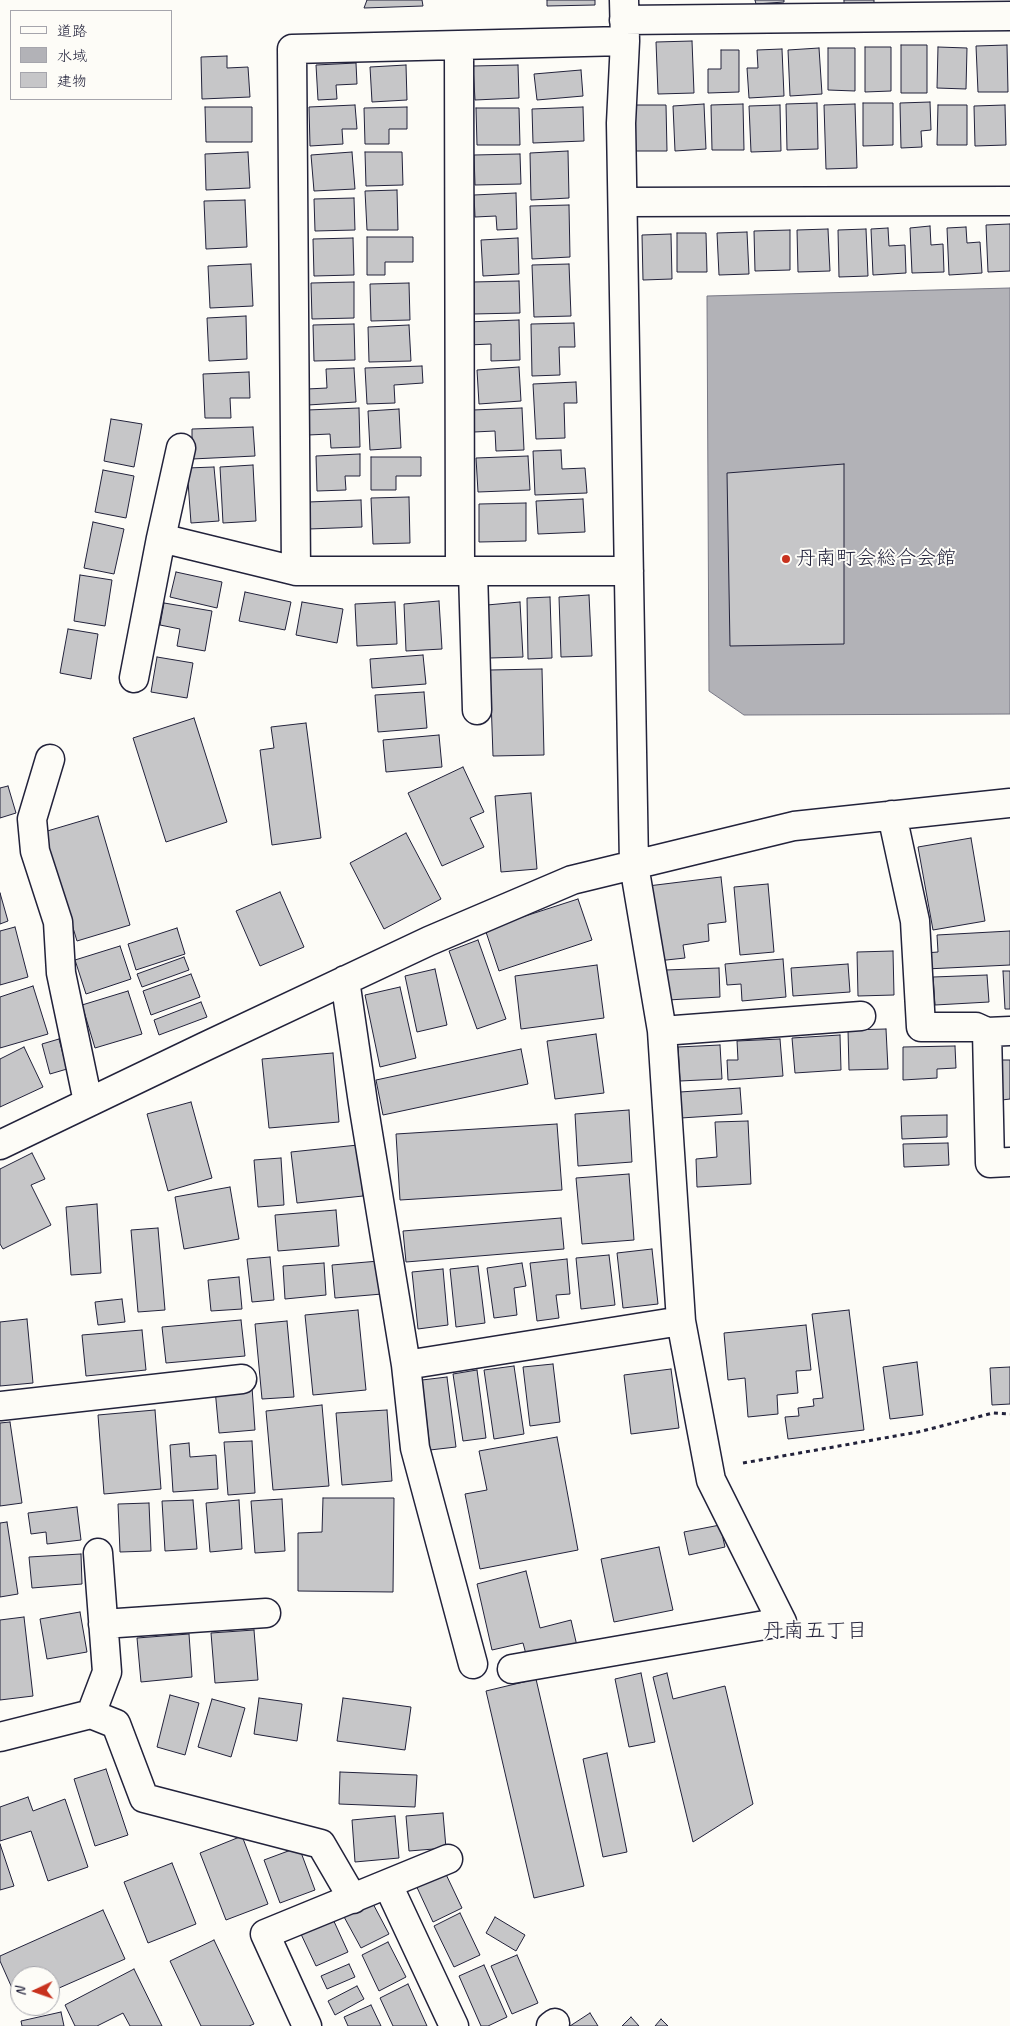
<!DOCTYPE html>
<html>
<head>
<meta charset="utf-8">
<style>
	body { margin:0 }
	#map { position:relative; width:1010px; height:2026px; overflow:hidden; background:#fdfcf7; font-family:Caveat,"Klee One",sans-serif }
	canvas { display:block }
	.legend { position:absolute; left:10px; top:10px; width:162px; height:90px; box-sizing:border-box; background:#fdfcf7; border:1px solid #a5a5ac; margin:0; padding:6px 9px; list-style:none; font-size:15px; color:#22223b }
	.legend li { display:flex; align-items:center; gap:10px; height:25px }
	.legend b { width:25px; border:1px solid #a5a5ac }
	.north { position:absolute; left:10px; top:1966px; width:50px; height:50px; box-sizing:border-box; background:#fdfcf7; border:1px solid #a5a5ac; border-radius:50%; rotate:267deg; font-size:14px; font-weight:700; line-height:20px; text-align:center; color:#22223b }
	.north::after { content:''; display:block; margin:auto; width:18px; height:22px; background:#c8321e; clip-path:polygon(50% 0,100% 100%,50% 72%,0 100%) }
</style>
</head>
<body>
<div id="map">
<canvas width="1010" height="2026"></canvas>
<ul class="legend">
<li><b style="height:6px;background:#fdfcf7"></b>道路</li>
<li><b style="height:14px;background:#b2b2b7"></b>水域</li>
<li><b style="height:14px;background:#c6c6c8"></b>建物</li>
</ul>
<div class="north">N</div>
</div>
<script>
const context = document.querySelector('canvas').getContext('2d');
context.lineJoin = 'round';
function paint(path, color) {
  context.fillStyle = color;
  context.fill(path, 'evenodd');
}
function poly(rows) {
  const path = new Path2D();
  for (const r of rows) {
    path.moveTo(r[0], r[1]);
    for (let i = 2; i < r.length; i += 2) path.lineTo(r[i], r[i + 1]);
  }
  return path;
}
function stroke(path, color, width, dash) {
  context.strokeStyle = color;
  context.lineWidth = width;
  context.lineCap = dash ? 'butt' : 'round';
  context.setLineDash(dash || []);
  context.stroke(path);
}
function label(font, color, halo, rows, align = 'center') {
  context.font = font + ' Caveat,"Klee One",sans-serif';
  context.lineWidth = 4;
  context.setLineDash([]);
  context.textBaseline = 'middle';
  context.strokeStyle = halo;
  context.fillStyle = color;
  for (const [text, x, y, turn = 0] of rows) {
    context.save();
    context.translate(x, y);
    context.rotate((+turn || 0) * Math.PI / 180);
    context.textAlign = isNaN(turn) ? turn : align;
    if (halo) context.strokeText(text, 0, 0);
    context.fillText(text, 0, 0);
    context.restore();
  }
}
const water = poly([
	[1010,288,1010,714,744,715,709,691,707,296,1010,288]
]);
paint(water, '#b2b2b7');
stroke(water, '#787885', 1);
const building = poly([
	[367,0,422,0,423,6,364,8,367,0],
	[547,0,595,0,595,5,547,6,547,0],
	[755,0,784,0,784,2,756,4,755,0],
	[844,0,874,0,874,5,844,6,844,0],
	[692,41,694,93,658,94,656,42,692,41],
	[901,45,927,45,927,93,901,93,901,45],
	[1007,45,1008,92,978,92,976,46,1007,45],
	[865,47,891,47,891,91,865,92,865,47],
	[938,47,967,48,966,89,937,88,938,47],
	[819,48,822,94,790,96,788,50,819,48],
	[828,48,855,48,855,91,828,90,828,48],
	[782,49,784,96,749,98,747,68,758,68,757,50,782,49],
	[721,50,739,50,739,92,708,93,708,69,721,69,721,50],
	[227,56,227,68,248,67,250,97,202,99,201,57,227,56],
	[356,63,357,84,336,85,337,99,318,100,316,65,356,63],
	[406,65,407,100,372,102,370,67,406,65],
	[518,65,519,98,475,100,473,66,518,65],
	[581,70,583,96,537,100,534,74,581,70],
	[930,102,931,130,921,131,922,147,901,148,900,103,930,102],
	[817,103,818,149,787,150,786,104,817,103],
	[863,103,893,103,893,145,863,146,863,103],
	[704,104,706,149,675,151,673,106,704,104],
	[743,104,744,150,712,150,711,105,743,104],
	[855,104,857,168,826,169,824,105,855,104],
	[355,105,357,129,342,129,343,144,310,146,309,107,355,105],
	[635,105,666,105,667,151,635,151,635,105],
	[780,105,781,151,751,152,749,106,780,105],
	[938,105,967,105,967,145,937,145,938,105],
	[1005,105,1006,145,975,146,974,106,1005,105],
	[205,107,252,107,252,142,206,142,205,107],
	[407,107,407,129,389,129,389,144,365,144,364,108,407,107],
	[583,107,584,141,533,143,532,109,583,107],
	[476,108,519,108,520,145,477,145,476,108],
	[568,151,569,198,531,200,530,153,568,151],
	[248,152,250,188,206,190,205,154,248,152],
	[352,152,355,189,314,191,311,155,352,152],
	[365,152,402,152,403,185,366,186,365,152],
	[520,154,521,184,475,185,474,155,520,154],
	[397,190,398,230,367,230,365,191,397,190],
	[516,193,517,229,497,230,496,216,475,217,474,195,516,193],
	[354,198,355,230,315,231,314,199,354,198],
	[245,200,247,247,206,249,204,201,245,200],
	[569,205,570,257,532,259,530,206,569,205],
	[1010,224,1010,271,988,272,986,225,1010,224],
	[930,226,931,245,943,244,944,272,912,273,910,228,930,226],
	[966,227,967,243,980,242,982,273,949,275,947,228,966,227],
	[888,228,889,246,905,245,906,273,873,275,871,229,888,228],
	[828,229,830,271,798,272,797,230,828,229],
	[866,229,868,276,839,277,838,230,866,229],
	[790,230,790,270,755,271,754,231,790,230],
	[747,232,749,274,719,275,717,233,747,232],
	[677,233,706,233,707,272,677,272,677,233],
	[671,234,672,279,643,280,642,235,671,234],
	[367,237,413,237,413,262,385,262,385,275,367,275,367,237],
	[353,238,354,275,314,276,313,239,353,238],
	[518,238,519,274,483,276,481,240,518,238],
	[251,264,253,306,210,308,208,266,251,264],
	[569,264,571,316,534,317,532,265,569,264],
	[519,281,520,313,473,314,472,282,519,281],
	[354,282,354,318,312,319,311,283,354,282],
	[409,283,410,320,371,321,370,284,409,283],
	[246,316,247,359,209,361,207,318,246,316],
	[519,320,520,360,491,361,491,344,468,345,467,322,519,320],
	[574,323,575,347,559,347,560,375,532,376,531,324,574,323],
	[354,324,355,360,314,361,313,325,354,324],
	[409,325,411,361,369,362,368,327,409,325],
	[422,366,423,383,394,385,395,403,367,404,365,368,422,366],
	[519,367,521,401,479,404,477,370,519,367],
	[354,368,356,402,308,405,307,389,327,388,326,369,354,368],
	[249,372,250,398,230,398,231,418,205,418,203,374,249,372],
	[576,382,577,403,564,403,565,438,536,439,533,384,576,382],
	[359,408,360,447,331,448,330,434,308,435,307,410,359,408],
	[522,408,524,450,496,451,495,431,474,432,473,410,522,408],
	[399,409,401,448,370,450,368,411,399,409],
	[111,419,142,424,134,467,104,461,111,419],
	[253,427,255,456,192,459,192,429,253,427],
	[561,450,562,469,585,468,587,493,535,495,533,451,561,450],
	[360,454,360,476,345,476,346,490,317,491,316,456,360,454],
	[528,456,530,490,478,492,476,458,528,456],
	[371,457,421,457,421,476,396,476,396,490,371,490,371,457],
	[844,464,844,644,730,646,727,473,844,464],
	[253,465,256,521,223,523,220,467,253,465],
	[214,467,219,521,191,523,187,468,214,467],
	[103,470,134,476,126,518,95,512,103,470],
	[409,497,410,543,373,544,371,498,409,497],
	[583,499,585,532,538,534,536,501,583,499],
	[361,500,362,527,309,529,308,502,361,500],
	[526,503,526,541,479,542,479,504,526,503],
	[93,522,124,529,114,574,84,568,93,522],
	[176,572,222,582,217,608,170,597,176,572],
	[80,575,112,580,105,626,74,621,80,575],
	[245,592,291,602,285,630,239,621,245,592],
	[589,595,592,656,561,657,559,597,589,595],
	[550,597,552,658,528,659,527,598,550,597],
	[439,601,442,649,406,651,404,604,439,601],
	[302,602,343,609,337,643,296,635,302,602],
	[395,602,397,644,357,646,355,604,395,602],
	[520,602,523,657,490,658,487,605,520,602],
	[164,603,212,611,205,651,177,646,180,629,160,625,164,603],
	[68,629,98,634,91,679,60,673,68,629],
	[423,655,426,684,372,688,370,659,423,655],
	[157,657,193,663,187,698,151,692,157,657],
	[542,669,544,755,493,756,490,670,542,669],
	[424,692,427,728,378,732,375,695,424,692],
	[194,718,227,822,166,842,133,738,194,718],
	[306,723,321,838,272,845,260,750,274,748,271,727,306,723],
	[439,735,442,767,386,772,383,740,439,735],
	[463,767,484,812,470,818,484,847,442,866,408,793,463,767],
	[8,786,16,813,0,818,0,788,8,786],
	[531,793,537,869,501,872,495,796,531,793],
	[98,816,130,925,77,941,44,832,98,816],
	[406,833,441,899,384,929,350,863,406,833],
	[971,838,985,921,933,930,918,847,971,838],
	[721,877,726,922,708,924,709,941,683,945,685,958,657,961,648,886,721,877],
	[768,884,774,952,740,955,734,887,768,884],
	[280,892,304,947,260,966,236,911,280,892],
	[0,893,8,921,0,924,0,893],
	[578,899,592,940,499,971,485,929,578,899],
	[15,927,28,977,0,985,0,931,15,927],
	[177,928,185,954,136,970,128,944,177,928],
	[1010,931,1010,965,926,969,925,953,938,952,937,935,1010,931],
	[478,940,506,1019,477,1029,449,951,478,940],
	[120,946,131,979,86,994,75,960,120,946],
	[893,951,894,995,858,996,857,952,893,951],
	[184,957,189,970,142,987,137,974,184,957],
	[783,959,786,997,742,1001,741,984,727,985,725,964,783,959],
	[848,964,850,992,793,996,791,968,848,964],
	[597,965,604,1018,521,1029,515,976,597,965],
	[719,968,720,997,668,1000,666,970,719,968],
	[435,969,447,1025,417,1032,405,976,435,969],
	[1003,971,1010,971,1010,1009,1005,1009,1003,971],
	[191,974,200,997,151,1015,143,991,191,974],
	[987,975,989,1002,935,1005,933,977,987,975],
	[33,986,48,1034,0,1048,0,997,33,986],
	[400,987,416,1058,380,1067,365,995,400,987],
	[128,991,142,1034,95,1048,82,1005,128,991],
	[201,1002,207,1017,159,1035,154,1020,201,1002],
	[886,1029,888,1069,849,1070,848,1030,886,1029],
	[596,1034,604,1093,555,1099,547,1041,596,1034],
	[840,1035,841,1070,795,1073,792,1038,840,1035],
	[59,1039,67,1069,50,1074,42,1044,59,1039],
	[780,1039,783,1076,728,1080,727,1060,738,1060,737,1041,780,1039],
	[720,1045,722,1079,680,1081,678,1047,720,1045],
	[955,1046,956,1068,937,1069,937,1078,903,1080,903,1047,955,1046],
	[24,1047,43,1087,0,1107,0,1059,24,1047],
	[521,1049,528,1084,383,1115,376,1080,521,1049],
	[333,1053,339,1122,269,1128,262,1059,333,1053],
	[1000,1060,1010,1060,1010,1099,1002,1100,1000,1060],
	[740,1088,742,1114,681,1118,680,1092,740,1088],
	[191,1102,212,1178,168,1191,147,1114,191,1102],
	[629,1110,632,1162,578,1166,575,1114,629,1110],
	[947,1115,947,1137,902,1139,901,1116,947,1115],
	[748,1121,751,1184,697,1187,696,1159,717,1157,715,1122,748,1121],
	[557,1124,562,1190,400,1200,396,1134,557,1124],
	[948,1143,949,1165,904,1167,903,1144,948,1143],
	[358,1145,363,1196,297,1203,291,1152,358,1145],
	[32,1153,45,1179,31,1185,51,1225,3,1249,0,1244,0,1169,32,1153],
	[281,1158,284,1205,258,1207,254,1160,281,1158],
	[629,1174,634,1240,582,1244,576,1178,629,1174],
	[230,1187,239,1239,184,1249,175,1197,230,1187],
	[97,1204,101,1273,71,1275,66,1207,97,1204],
	[336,1210,339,1246,278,1251,275,1215,336,1210],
	[561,1218,564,1249,406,1262,403,1231,561,1218],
	[158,1228,165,1310,138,1312,131,1230,158,1228],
	[652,1249,658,1304,623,1308,617,1253,652,1249],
	[609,1255,615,1305,581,1309,576,1258,609,1255],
	[270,1257,274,1300,252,1302,247,1259,270,1257],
	[567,1259,570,1294,556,1295,559,1318,537,1321,530,1263,567,1259],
	[379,1261,382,1294,335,1298,332,1265,379,1261],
	[324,1263,326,1295,285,1299,283,1266,324,1263],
	[522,1263,526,1286,514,1288,517,1315,494,1318,487,1268,522,1263],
	[478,1266,485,1323,456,1327,450,1269,478,1266],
	[443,1269,448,1325,418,1329,412,1272,443,1269],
	[239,1277,242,1309,211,1311,208,1280,239,1277],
	[122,1299,125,1322,98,1325,95,1302,122,1299],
	[358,1310,366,1390,313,1395,305,1315,358,1310],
	[849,1310,864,1430,788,1439,785,1417,799,1416,798,1408,814,1406,813,1399,823,1398,812,1314,849,1310],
	[27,1319,33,1383,0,1386,0,1322,27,1319],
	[241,1320,245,1356,166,1363,162,1327,241,1320],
	[287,1321,294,1397,262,1399,255,1324,287,1321],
	[806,1325,811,1370,796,1371,798,1393,777,1395,778,1414,748,1417,745,1378,728,1380,724,1333,806,1325],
	[142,1330,146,1370,86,1376,82,1335,142,1330],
	[917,1362,923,1415,890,1419,883,1367,917,1362],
	[553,1364,560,1422,530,1426,523,1367,553,1364],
	[514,1366,524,1434,494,1439,484,1370,514,1366],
	[1010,1367,1010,1404,992,1405,990,1368,1010,1367],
	[671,1369,679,1428,631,1434,624,1375,671,1369],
	[477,1370,486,1438,463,1441,453,1374,477,1370],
	[447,1377,456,1447,430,1450,422,1380,447,1377],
	[252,1387,255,1430,219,1433,215,1389,252,1387],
	[322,1405,329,1486,273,1490,266,1411,322,1405],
	[155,1410,161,1489,104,1494,98,1415,155,1410],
	[387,1410,392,1481,342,1485,336,1413,387,1410],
	[10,1422,22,1503,0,1506,0,1423,10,1422],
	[557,1437,578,1550,480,1569,465,1494,487,1490,479,1451,557,1437],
	[252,1441,255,1493,228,1495,224,1442,252,1441],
	[189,1443,190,1457,216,1455,218,1489,173,1492,170,1445,189,1443],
	[323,1498,394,1498,393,1592,298,1591,298,1533,322,1532,323,1498],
	[282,1499,285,1551,255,1553,251,1501,282,1499],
	[193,1500,197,1549,165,1551,162,1501,193,1500],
	[239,1500,242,1549,210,1552,206,1503,239,1500],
	[149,1503,151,1551,120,1552,118,1504,149,1503],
	[77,1507,81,1540,47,1544,46,1532,31,1534,28,1513,77,1507],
	[7,1522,18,1594,0,1597,0,1523,7,1522],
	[720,1525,725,1547,689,1555,684,1532,720,1525],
	[659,1547,673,1610,614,1622,601,1559,659,1547],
	[81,1554,82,1584,32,1588,29,1557,81,1554],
	[526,1571,540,1628,571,1620,577,1646,527,1658,523,1643,492,1650,477,1584,526,1571],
	[80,1612,87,1652,47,1659,40,1619,80,1612],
	[24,1617,33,1696,0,1700,0,1620,24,1617],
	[254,1630,258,1680,215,1683,211,1633,254,1630],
	[189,1634,192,1677,141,1682,137,1638,189,1634],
	[641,1673,655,1742,629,1747,615,1679,641,1673],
	[667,1673,673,1699,725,1686,753,1804,693,1842,653,1677,667,1673],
	[536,1679,584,1886,534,1898,486,1691,536,1679],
	[170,1695,199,1703,185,1755,157,1747,170,1695],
	[259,1698,302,1704,297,1741,254,1734,259,1698],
	[343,1698,411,1707,405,1750,337,1741,343,1698],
	[212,1699,245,1708,231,1757,198,1747,212,1699],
	[607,1753,627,1852,603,1857,583,1759,607,1753],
	[106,1769,128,1835,95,1846,74,1779,106,1769],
	[340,1772,417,1775,415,1807,339,1804,340,1772],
	[28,1797,33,1811,65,1799,88,1867,48,1881,31,1831,0,1841,0,1807,28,1797],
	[443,1813,446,1848,409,1851,406,1816,443,1813],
	[395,1816,399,1858,355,1862,352,1820,395,1816],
	[242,1836,268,1904,226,1920,200,1853,242,1836],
	[0,1844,14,1886,0,1890,0,1844],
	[299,1847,315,1890,280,1903,264,1860,299,1847],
	[172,1863,196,1924,148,1943,124,1882,172,1863],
	[443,1868,462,1908,433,1922,414,1881,443,1868],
	[371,1900,389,1934,361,1948,343,1915,371,1900],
	[103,1910,125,1959,50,1992,50,1976,20,1976,20,2006,0,1961,0,1956,103,1910],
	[460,1913,480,1955,454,1967,434,1926,460,1913],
	[332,1917,348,1952,316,1966,300,1932,332,1917],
	[495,1917,525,1935,516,1951,486,1933,495,1917],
	[214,1940,254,2024,249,2026,201,2026,170,1961,214,1940],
	[388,1942,406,1977,379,1991,362,1955,388,1942],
	[517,1955,538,2003,512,2014,491,1966,517,1955],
	[349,1964,355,1977,327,1989,321,1976,349,1964],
	[484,1965,507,2017,488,2026,481,2026,459,1976,484,1965],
	[134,1969,162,2026,130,2026,123,2013,97,2026,75,2026,65,2005,134,1969],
	[408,1984,427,2026,393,2026,380,1998,408,1984],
	[357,1986,364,1999,335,2015,328,2001,357,1986],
	[371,2005,381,2026,348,2026,344,2017,371,2005],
	[61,2012,64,2026,22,2026,21,2021,61,2012],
	[590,2013,598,2026,570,2026,590,2013],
	[631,2017,639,2026,622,2026,631,2017],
	[661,2019,668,2026,655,2026,661,2019]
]);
paint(building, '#c6c6c8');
stroke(building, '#22223b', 1);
const minor = poly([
	[624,20,1010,16],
	[459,45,460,571],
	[623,202,1010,201],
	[161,538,296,571,629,571],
	[296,571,292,49,625,41],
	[473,571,477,710],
	[134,678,161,538,181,448],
	[50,759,32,819,35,851,58,922,61,973,88,1102],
	[892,815,915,921,921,1027,976,1027,987,1032],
	[345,980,363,1103,406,1365,415,1448,473,1664],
	[662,1031,861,1016],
	[1010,1031,987,1032,990,1163,1010,1162],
	[0,1145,204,1047,429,941,572,880,794,826,1010,803],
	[406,1365,681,1321],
	[0,1406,242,1379],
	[103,1624,266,1613],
	[512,1669,782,1622,711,1480,681,1321,662,1031,634,865,621,123,625,41,624,0],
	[91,1714,107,1672,98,1553],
	[0,1737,91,1714,116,1724,144,1798,321,1844,353,1899],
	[388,1885,454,2026],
	[307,2026,265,1934,448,1859],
	[551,2026,555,2023]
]);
stroke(minor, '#22223b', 31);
stroke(poly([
	[743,1463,918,1432,993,1413,1010,1414]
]), '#22223b', 3, [4, 4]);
stroke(minor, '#fdfcf7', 28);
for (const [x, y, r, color] of [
	[786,559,5,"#c8321e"]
]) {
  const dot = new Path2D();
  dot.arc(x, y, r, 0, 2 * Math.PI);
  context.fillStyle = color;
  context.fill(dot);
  stroke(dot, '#fdfcf7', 2);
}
label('20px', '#22223b', '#fdfcf7', [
	["丹南町会総合会館",796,559]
], 'left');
label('21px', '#22223b', '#fdfcf7', [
	["丹南五丁目",815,1631]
]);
</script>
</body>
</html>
